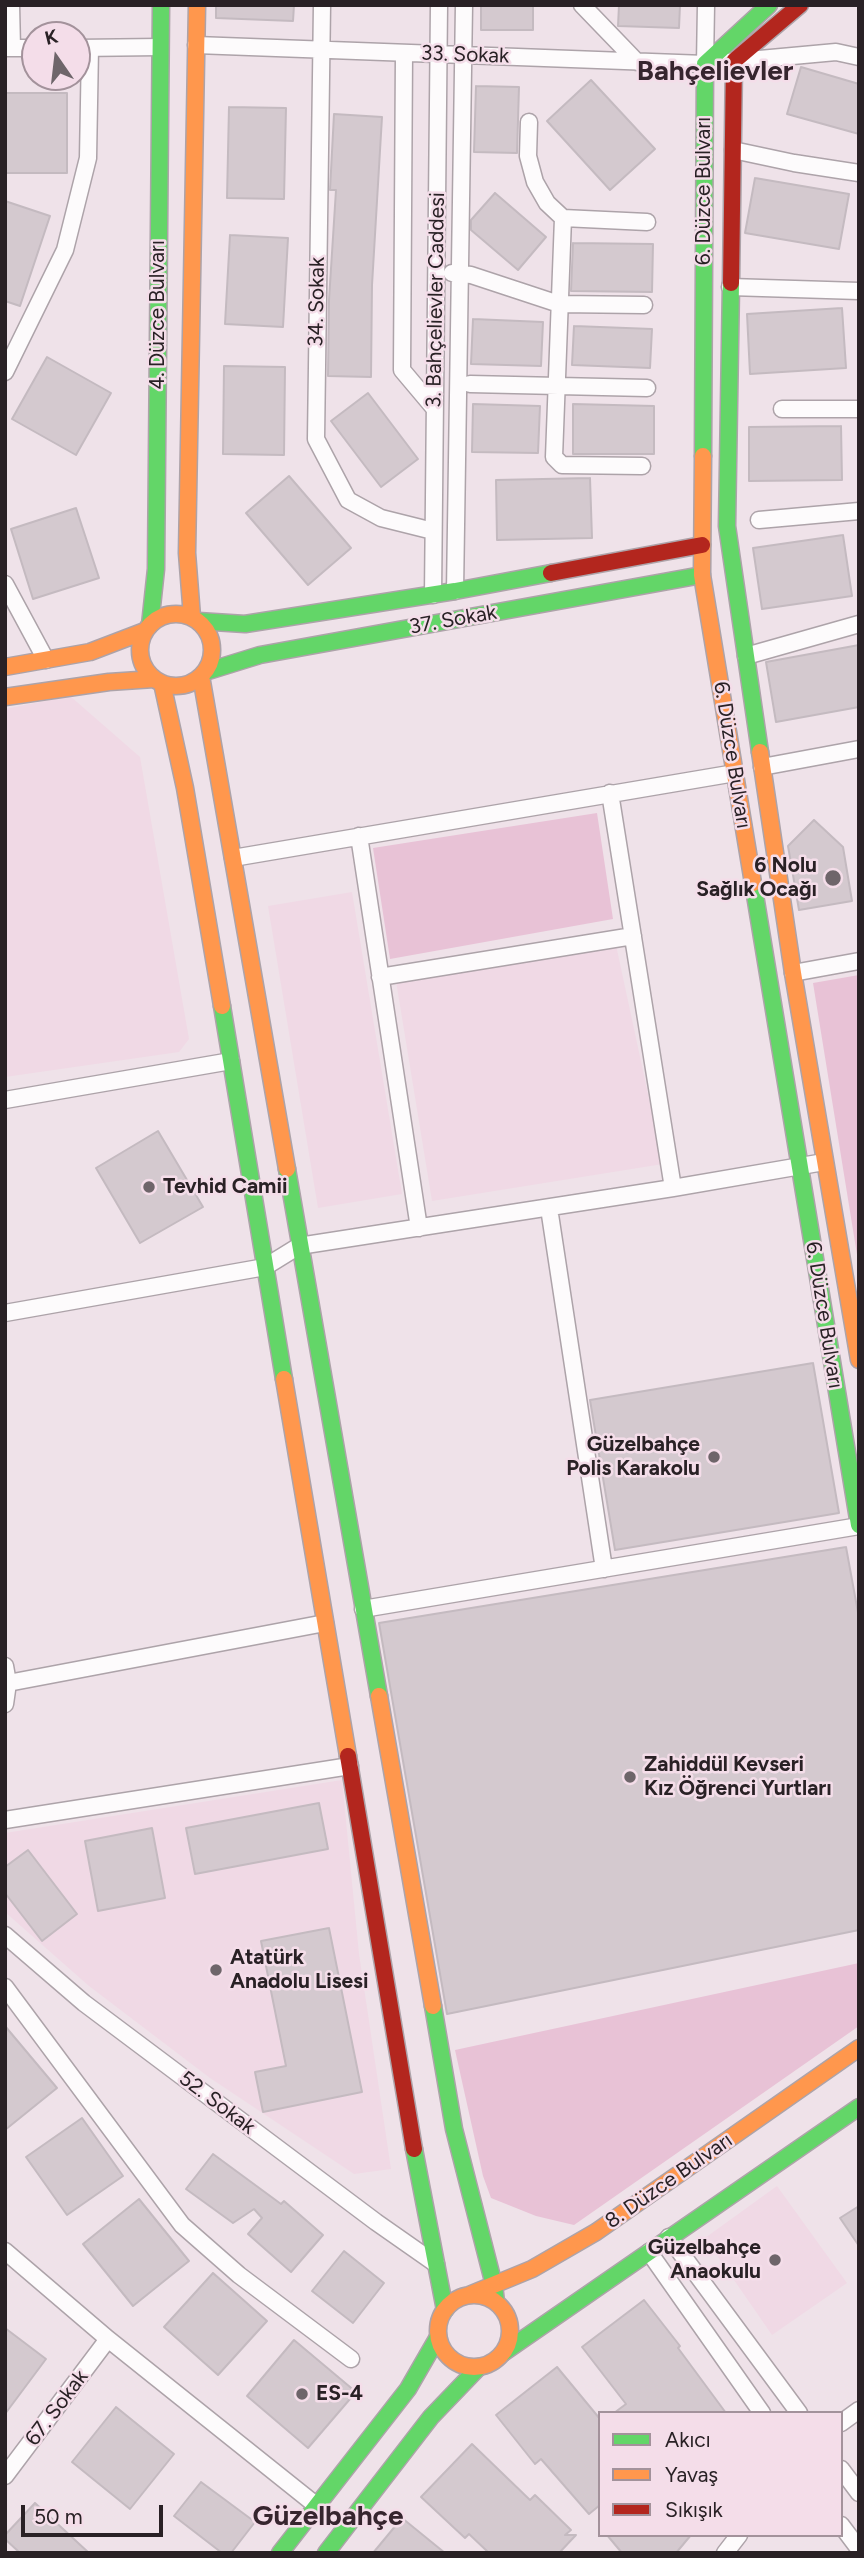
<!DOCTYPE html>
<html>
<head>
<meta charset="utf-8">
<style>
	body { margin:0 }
	#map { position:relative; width:864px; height:2558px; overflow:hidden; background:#efe2e9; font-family:Figtree,sans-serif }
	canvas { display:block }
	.frame { position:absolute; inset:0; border:7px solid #292125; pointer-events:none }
	.legend { position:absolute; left:598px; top:2411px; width:245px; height:126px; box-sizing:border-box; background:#f4dde9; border:2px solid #a3929b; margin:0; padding:9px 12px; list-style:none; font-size:21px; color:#292125 }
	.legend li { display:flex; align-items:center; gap:14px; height:35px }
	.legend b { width:35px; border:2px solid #a3929b }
	.north { position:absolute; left:21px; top:21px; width:70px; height:70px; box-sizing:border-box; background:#f4dde9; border:2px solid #a3929b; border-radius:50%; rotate:346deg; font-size:19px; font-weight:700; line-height:28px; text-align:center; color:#292125 }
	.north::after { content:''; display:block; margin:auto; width:24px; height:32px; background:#6e656a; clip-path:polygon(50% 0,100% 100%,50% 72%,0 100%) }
	.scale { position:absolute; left:21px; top:2505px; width:142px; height:32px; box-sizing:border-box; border:4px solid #292125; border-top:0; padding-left:9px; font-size:21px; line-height:24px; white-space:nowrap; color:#292125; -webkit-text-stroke:5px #f4dde9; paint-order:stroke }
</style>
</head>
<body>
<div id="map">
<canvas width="864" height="2558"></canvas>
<div class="frame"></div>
<ul class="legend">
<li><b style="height:9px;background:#63d668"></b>Akıcı</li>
<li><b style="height:9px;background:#ff974d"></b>Yavaş</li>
<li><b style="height:9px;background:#b3261e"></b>Sıkışık</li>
</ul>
<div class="north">K</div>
<div class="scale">50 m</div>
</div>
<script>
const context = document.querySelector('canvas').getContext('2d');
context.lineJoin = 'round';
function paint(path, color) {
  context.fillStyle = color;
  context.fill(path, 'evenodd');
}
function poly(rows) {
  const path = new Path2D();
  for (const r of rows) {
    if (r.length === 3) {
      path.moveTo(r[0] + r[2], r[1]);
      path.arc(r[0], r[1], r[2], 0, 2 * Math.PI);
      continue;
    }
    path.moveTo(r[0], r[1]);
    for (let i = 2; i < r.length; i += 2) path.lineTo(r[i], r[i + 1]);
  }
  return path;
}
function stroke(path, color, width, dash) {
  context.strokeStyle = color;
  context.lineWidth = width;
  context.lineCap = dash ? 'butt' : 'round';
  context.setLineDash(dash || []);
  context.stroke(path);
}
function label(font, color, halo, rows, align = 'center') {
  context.font = font + ' Figtree,sans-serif';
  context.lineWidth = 5;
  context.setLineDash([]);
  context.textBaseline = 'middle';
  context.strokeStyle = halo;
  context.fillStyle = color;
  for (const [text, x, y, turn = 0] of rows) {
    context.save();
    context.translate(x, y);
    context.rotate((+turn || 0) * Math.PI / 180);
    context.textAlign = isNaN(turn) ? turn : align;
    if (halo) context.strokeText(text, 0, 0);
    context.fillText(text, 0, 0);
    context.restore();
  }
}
paint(poly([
	[70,696,140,757,189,1039,179,1052,5,1077,5,709],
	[352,892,402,1194,318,1208,268,906],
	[616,945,663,1164,432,1201,396,981],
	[342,1780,359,1954,391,2169,354,2174,210,2078,89,1986,5,1912,5,1833],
	[777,2186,847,2283,772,2335,705,2238]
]), '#f0d9e5');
paint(poly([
	[597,813,613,919,390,959,373,848],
	[859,975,859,1267,813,983],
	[859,1963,859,2026,574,2225,536,2216,491,2198,483,2176,455,2050]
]), '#e8c2d6');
const building = poly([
	[216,5,294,5,293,21,216,18,216,5],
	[481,5,533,5,533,30,481,30,481,5],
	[619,5,680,5,679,28,618,26,619,5],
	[801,67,859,84,859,134,787,114,801,67],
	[591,80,655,149,610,190,547,121,591,80],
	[476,86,519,87,517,153,474,152,476,86],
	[6,93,67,93,67,173,5,173,6,93],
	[229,107,286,108,284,199,227,198,229,107],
	[334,114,382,117,372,285,371,377,328,376,329,300,336,190,330,190,334,114],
	[755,178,849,194,839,249,745,233,755,178],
	[495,193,546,237,518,270,471,230,471,220,495,193],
	[5,201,50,216,20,306,5,301,5,201],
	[230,235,288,238,283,327,225,324,230,235],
	[573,243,653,244,652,292,571,291,573,243],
	[842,308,846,368,750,374,747,314,842,308],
	[473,319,543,322,541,366,471,364,473,319],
	[574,326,652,329,650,368,572,365,574,326],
	[47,357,111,393,76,455,12,419,47,357],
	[224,366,285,367,284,455,223,454,224,366],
	[368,393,418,459,381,487,331,421,368,393],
	[473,404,540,406,538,453,472,452,473,404],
	[573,404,654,406,654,454,573,454,573,404],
	[841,426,842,480,749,481,749,427,841,426],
	[289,476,351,548,308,585,246,513,289,476],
	[590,478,592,538,497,540,496,480,590,478],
	[76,508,99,578,33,599,11,529,76,508],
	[843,535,852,596,762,609,753,548,843,535],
	[859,645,859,707,776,722,766,662,859,645],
	[814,820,843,847,852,901,799,910,788,846,814,820],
	[158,1131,203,1207,140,1243,96,1168,158,1131],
	[813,1363,839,1513,615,1550,590,1400,813,1363],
	[846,1547,859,1618,859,1930,447,2014,379,1623,846,1547],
	[319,1803,328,1849,195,1874,186,1828,319,1803],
	[152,1828,165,1898,98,1911,85,1841,152,1828],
	[28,1850,77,1914,42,1941,5,1893,5,1867,28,1850],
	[329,1928,362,2092,263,2112,255,2072,286,2066,261,1941,329,1928],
	[5,2026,57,2088,5,2130,5,2026],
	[82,2118,123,2176,67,2215,26,2157,82,2118],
	[213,2154,281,2204,284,2201,323,2235,291,2272,248,2234,262,2218,254,2209,233,2223,186,2189,213,2154],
	[139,2199,189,2261,133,2306,83,2244,139,2199],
	[859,2206,859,2246,840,2218,859,2206],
	[344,2251,384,2283,353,2323,312,2291,344,2251],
	[213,2273,267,2321,218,2375,164,2327,213,2273],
	[644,2300,680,2346,678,2348,726,2413,614,2413,626,2404,582,2347,644,2300],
	[5,2328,46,2359,5,2414,5,2328],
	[294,2340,356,2392,308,2448,247,2396,294,2340],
	[557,2367,600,2419,600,2505,589,2514,541,2459,535,2464,496,2415,557,2367],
	[116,2407,174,2454,130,2509,72,2462,116,2407],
	[472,2444,530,2500,535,2495,571,2530,565,2535,576,2535,559,2553,489,2553,469,2534,465,2538,421,2497,472,2444],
	[201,2482,255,2522,231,2553,222,2553,174,2516,201,2482],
	[35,2503,89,2553,20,2553,5,2539,5,2535,35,2503],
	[402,2518,445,2553,373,2553,402,2518],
	[607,2535,691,2535,676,2553,622,2553,607,2535]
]);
paint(building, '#d4c9cf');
stroke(building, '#c4bac0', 2);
const street = poly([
	[11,5,12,48],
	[322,5,316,439,348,500,381,518,433,531],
	[582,5,637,62],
	[196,45,705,64,836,52,859,57],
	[5,48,35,48],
	[77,48,160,47],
	[404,53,402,370,434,408],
	[705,64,706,5],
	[529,122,528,156,535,182,547,203,563,218,554,457,562,465,642,466],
	[733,150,794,163,859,173],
	[563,218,647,222],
	[452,273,471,275,559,304,644,305],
	[730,287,859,291],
	[5,372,65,250,88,158,90,48],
	[470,384,647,388],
	[782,409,859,409],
	[759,520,859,511],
	[5,584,46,660],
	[455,591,464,5],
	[433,595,439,5],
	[746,656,859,624],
	[762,767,859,749],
	[610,793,673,1188],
	[359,836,419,1228],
	[233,858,735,773],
	[793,973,859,961],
	[380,977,633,936],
	[5,1100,231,1061],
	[549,1208,604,1569],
	[5,1313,265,1267,299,1246,673,1188,824,1162],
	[363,1609,859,1526],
	[5,1666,8,1683,5,1704],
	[8,1683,325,1623],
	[5,1820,350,1766],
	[5,1935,84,2003,376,2222,436,2264],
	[5,1987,182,2225,239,2275,351,2359],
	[669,2237,799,2413],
	[5,2251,108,2339,317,2506],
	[649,2252,762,2413],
	[841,2423,859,2410],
	[841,2469,859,2493],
	[5,2476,108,2339],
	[841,2525,859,2549],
	[725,2553,739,2535]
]);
const fast = poly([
	[731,283,727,526,760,752],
	[703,456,705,64,769,5],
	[198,621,245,624,455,591,551,573],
	[150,625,156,569,161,5],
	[205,672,260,655,702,575],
	[753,883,859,1525],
	[222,1006,284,1379],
	[287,1169,379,1696],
	[433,2006,454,2129,494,2285,496,2302],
	[414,2149,445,2310],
	[503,2353,859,2107],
	[280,2553,408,2389,438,2337],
	[326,2553,431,2417,479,2367]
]);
const slow = poly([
	[703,456,702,575,753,883],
	[176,650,36],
	[192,617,187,553,197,5],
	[5,667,90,652,145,631],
	[201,676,287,1169],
	[162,683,185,788,222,1006],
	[5,697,109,682,154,679],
	[760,752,793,973,859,1360],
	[284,1379,348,1756],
	[379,1696,433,2006],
	[474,2331,36],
	[469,2295,532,2269,596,2232,859,2048]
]);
const jam = poly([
	[731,283,734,61,800,5],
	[551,573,702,545],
	[348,1756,414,2149]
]);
stroke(street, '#ada3a9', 19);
stroke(fast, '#ada3a9', 19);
stroke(slow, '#ada3a9', 19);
stroke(jam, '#ada3a9', 19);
stroke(street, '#fdfbfc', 16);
stroke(fast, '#63d668', 16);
stroke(slow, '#ff974d', 16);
stroke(jam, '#b3261e', 16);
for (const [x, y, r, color] of [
	[833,878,9,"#6e656a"],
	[149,1187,7,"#6e656a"],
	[714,1457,7,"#6e656a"],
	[630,1777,7,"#6e656a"],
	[216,1970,7,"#6e656a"],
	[775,2260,7,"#6e656a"],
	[302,2394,7,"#6e656a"]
]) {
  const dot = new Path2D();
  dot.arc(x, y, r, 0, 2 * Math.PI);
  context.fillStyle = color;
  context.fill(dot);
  stroke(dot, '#f4dde9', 2.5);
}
label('21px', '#292125', '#f4dde9', [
	["33. Sokak",465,55,2],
	["6. Düzce Bulvarı",704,191,-90],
	["3. Bahçelievler Caddesi",436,300,-89],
	["34. Sokak",317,302,-89],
	["4. Düzce Bulvarı",158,315,-90],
	["37. Sokak",453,620,-10],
	["6. Düzce Bulvarı",732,755,81],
	["6. Düzce Bulvarı",824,1315,81],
	["52. Sokak",217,2103,37],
	["8. Düzce Bulvarı",669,2181,-35],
	["67. Sokak",57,2408,-53]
]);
label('bold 21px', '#292125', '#f4dde9', [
	["6 Nolu",817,866,"right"],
	["Sağlık Ocağı",817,890,"right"],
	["Tevhid Camii",163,1187],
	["Güzelbahçe",700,1445,"right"],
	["Polis Karakolu",700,1469,"right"],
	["Zahiddül Kevseri",644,1765],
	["Kız Öğrenci Yurtları",644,1789],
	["Atatürk",230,1958],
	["Anadolu Lisesi",230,1982],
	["Güzelbahçe",761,2248,"right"],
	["Anaokulu",761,2272,"right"],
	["ES-4",316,2394]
], 'left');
label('bold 28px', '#36252e', '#f4dde9', [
	["Bahçelievler",715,72],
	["Güzelbahçe",328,2517]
]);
</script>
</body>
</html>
